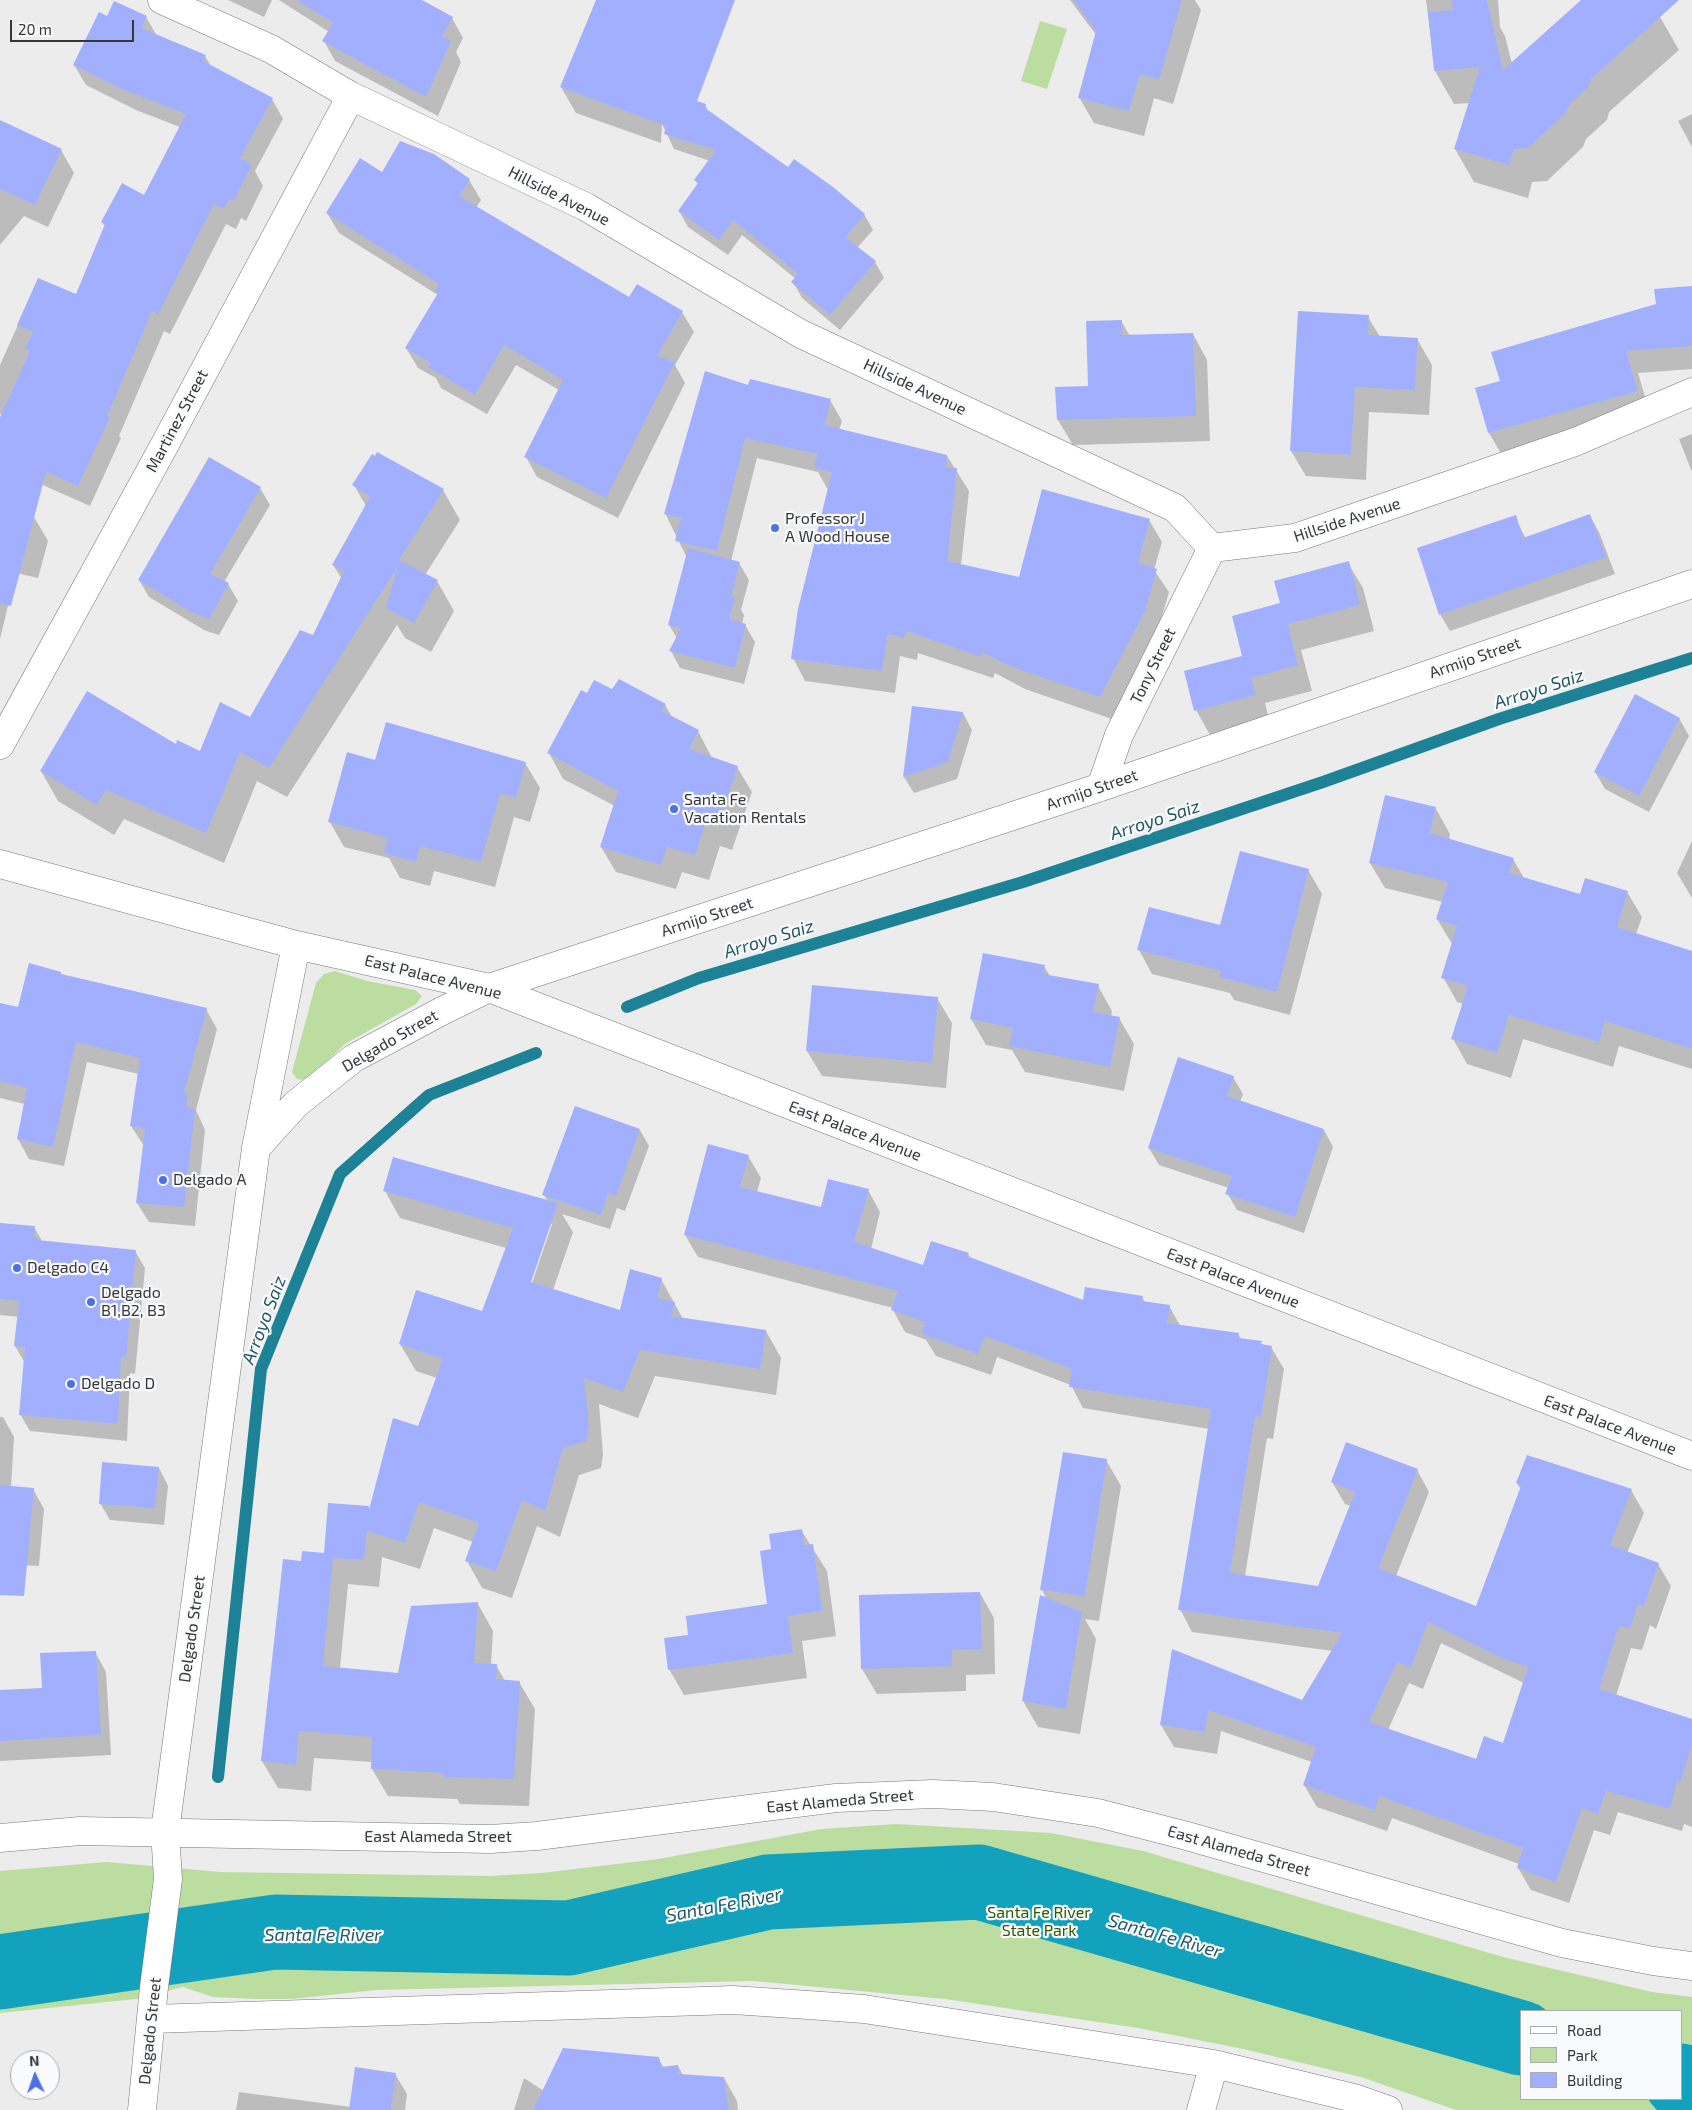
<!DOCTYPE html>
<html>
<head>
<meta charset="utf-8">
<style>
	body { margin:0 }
	#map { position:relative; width:1692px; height:2110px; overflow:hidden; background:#ececed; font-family:"Exo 2",sans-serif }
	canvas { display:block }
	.legend { position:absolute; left:1520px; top:2010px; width:162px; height:90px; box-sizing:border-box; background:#f9fafb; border:1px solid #abacad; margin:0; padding:6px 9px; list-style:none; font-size:15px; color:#373737 }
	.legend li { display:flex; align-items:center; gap:10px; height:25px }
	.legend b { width:25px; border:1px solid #abacad }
	.north { position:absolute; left:10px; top:2050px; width:50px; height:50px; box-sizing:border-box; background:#f9fafb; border:1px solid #abacad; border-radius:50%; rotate:357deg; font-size:14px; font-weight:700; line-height:20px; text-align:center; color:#373737 }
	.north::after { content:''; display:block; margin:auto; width:18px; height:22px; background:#4d70e4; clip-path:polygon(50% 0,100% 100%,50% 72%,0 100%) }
	.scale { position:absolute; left:10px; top:20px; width:124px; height:22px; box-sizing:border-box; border:2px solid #373737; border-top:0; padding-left:6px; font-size:15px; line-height:18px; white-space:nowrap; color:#373737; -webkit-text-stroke:4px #f9fafb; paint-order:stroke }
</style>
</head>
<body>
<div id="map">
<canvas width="1692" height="2110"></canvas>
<ul class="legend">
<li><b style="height:6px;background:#fff"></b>Road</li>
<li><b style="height:14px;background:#bbdda0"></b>Park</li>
<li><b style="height:14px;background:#a1affe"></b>Building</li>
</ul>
<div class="north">N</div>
<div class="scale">20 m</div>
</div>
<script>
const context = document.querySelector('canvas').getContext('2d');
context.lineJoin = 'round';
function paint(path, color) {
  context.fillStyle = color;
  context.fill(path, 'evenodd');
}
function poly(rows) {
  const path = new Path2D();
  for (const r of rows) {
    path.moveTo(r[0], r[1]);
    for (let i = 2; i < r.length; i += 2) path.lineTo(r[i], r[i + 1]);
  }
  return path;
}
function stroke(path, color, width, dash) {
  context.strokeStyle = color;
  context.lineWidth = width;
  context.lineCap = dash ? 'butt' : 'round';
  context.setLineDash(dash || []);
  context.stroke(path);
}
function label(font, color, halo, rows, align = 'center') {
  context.font = font + ' "Exo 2",sans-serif';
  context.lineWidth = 4.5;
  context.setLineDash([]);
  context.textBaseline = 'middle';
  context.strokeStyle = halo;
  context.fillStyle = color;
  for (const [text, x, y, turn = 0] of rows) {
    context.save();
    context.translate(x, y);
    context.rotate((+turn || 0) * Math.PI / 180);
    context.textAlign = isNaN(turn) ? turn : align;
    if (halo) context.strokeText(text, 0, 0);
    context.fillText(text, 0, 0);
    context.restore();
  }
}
paint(poly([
	[1040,21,1067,29,1047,89,1021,81],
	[335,971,367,981,415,990,422,996,416,1004,345,1044,307,1080,297,1079,292,1072,316,983,324,974],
	[896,1824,1051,1833,1143,1851,1503,1957,1652,1992,1692,1997,1692,2110,1456,2110,1361,2077,1243,2049,1138,2028,945,1999,754,1981,376,1990,292,1999,256,1999,213,1997,183,1987,136,1999,0,2013,0,1871,107,1862,220,1872,489,1876,542,1873,658,1859,822,1829],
	[1521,2011,1681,2011,1681,2099,1521,2099]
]), '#bbdda0');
paint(poly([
	[228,0,272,0,264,17],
	[279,0,420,0,452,18,463,38,456,52,461,62,438,116,335,61,324,41,329,32],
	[597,0,667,0,662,120,705,105,710,114,788,169,864,214,873,230,857,248,875,262,884,278,840,330,802,298,793,282,796,279,742,235,728,255,688,227,679,211,698,185,696,180,710,161,674,149,662,124,661,143,576,113,561,87],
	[1070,0,1195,0,1201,10,1173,104,1154,98,1144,136,1094,123,1079,97,1100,40],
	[1426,0,1498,0,1500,27,1505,36,1512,64,1583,0,1645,0,1660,17,1679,50,1609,112,1607,120,1586,139,1583,147,1547,181,1532,182,1528,198,1474,182,1455,149,1470,103,1454,104,1435,71],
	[146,17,157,36,205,56,211,66,272,99,283,119,255,171,263,186,246,221,241,218,236,229,226,224,170,334,164,331,119,436,121,438,90,506,0,466,0,420,3,415,0,414,0,365,38,280,76,296,105,227,102,222,144,196,180,127,136,110,86,85,74,65,107,18],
	[1692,114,1692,147,1678,121],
	[0,121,61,150,74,173,48,227,24,216,0,245],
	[383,173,469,180,481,200,476,208,630,298,682,312,694,332,675,365,685,383,618,518,537,477,526,457,559,390,516,365,487,414,441,388,436,378,418,368,406,348,438,295,339,233,327,213],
	[1692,287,1692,369,1638,373,1650,414,1502,455,1489,433,1477,389,1502,382],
	[1368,317,1380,337,1417,339,1432,365,1429,415,1369,412,1366,480,1306,476,1291,451],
	[1121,321,1130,336,1193,334,1207,360,1210,441,1073,445,1058,420,1089,387],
	[749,387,830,400,842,421,839,430,947,456,969,491,961,565,1020,578,1149,520,1162,542,1154,570,1169,592,1157,633,1112,719,1025,689,995,673,993,678,918,653,917,660,900,656,895,693,805,681,793,658,828,490,818,472,757,458,731,561,739,563,749,580,741,610,744,615,742,624,745,625,755,642,744,684,680,668,671,651,677,638,669,625,687,558,665,513],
	[1692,434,1692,472,1679,439],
	[354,485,443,490,460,520,425,575,437,581,454,611,431,652,405,638,397,625,287,797,257,781,224,863,124,819,114,835,58,801,41,771,176,746,201,753,251,719,314,637,342,579,333,565,366,506],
	[260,488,270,505,224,582,228,584,238,601,219,635,204,630,149,597,139,580],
	[0,509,34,517,48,541,38,578,16,573,0,639],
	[1590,516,1599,532,1615,574,1450,631,1440,614,1515,517,1526,539],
	[1348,563,1363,588,1374,631,1301,650,1312,691,1265,703,1269,720,1210,735,1196,710,1244,657,1281,604],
	[613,691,665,705,672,717,698,731,712,758,737,767,752,792,732,850,720,846,709,880,682,872,676,889,616,872,601,847,615,806,563,779,549,753,587,695],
	[913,707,963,713,972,730,957,779,914,793,904,777],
	[1679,718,1689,736,1649,812,1605,789,1595,772],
	[376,761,525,763,540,788,530,822,514,817,495,887,434,871,430,886,400,878,389,858,344,847,330,822],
	[1436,809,1450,834,1449,840,1513,859,1524,878,1581,895,1627,892,1642,917,1636,934,1692,952,1692,1069,1619,1046,1613,1067,1523,1039,1511,1078,1467,1064,1453,1039,1463,1004,1457,1002,1443,977,1452,944,1437,919,1443,902,1385,888,1370,863],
	[1692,841,1692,898,1677,873],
	[1308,870,1322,894,1290,1015,1234,1000,1230,993,1152,974,1139,950,1221,926],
	[1044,966,1050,976,1098,986,1112,1011,1111,1017,1119,1018,1134,1044,1124,1091,1025,1072,1012,1050,986,1045,971,1019],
	[60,973,62,976,206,1009,217,1029,196,1110,205,1130,195,1226,149,1222,137,1203,144,1146,131,1126,139,1074,87,1062,64,1166,29,1159,18,1139,25,1104,0,1098,0,1004,19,1009],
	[937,998,952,1023,946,1088,822,1076,807,1051],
	[1233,1077,1243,1094,1240,1102,1324,1130,1333,1147,1304,1233,1237,1210,1227,1193,1229,1188,1159,1165,1149,1148],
	[640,1130,649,1146,625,1211,617,1208,610,1229,562,1214,573,1232,553,1290,621,1312,661,1279,683,1319,766,1331,781,1358,776,1395,655,1376,638,1418,599,1404,603,1454,601,1468,579,1475,560,1537,537,1526,512,1598,482,1588,467,1561,473,1542,434,1528,420,1569,382,1557,379,1587,348,1584,340,1668,399,1674,478,1604,493,1631,491,1665,496,1665,505,1681,519,1682,535,1709,529,1806,460,1804,457,1799,388,1796,372,1769,372,1762,314,1758,311,1791,278,1788,262,1761,302,1563,325,1554,368,1507,370,1510,419,1428,437,1378,416,1371,400,1344,483,1312,506,1248,400,1218,385,1191,548,1202,544,1195],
	[550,1224,552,1224,530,1289,528,1288],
	[748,1156,761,1178,757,1192,821,1209,868,1190,880,1212,871,1249,924,1267,968,1254,971,1259,1084,1302,1142,1297,1145,1302,1169,1306,1181,1327,1238,1334,1241,1339,1271,1347,1284,1369,1273,1439,1267,1438,1245,1576,1319,1588,1351,1506,1345,1504,1332,1482,1417,1470,1429,1492,1396,1576,1477,1608,1521,1490,1517,1483,1631,1490,1644,1513,1627,1553,1658,1564,1671,1586,1656,1629,1650,1625,1642,1650,1631,1648,1616,1696,1691,1720,1692,1718,1692,1827,1684,1824,1682,1831,1618,1812,1610,1835,1594,1830,1569,1903,1531,1890,1518,1868,1519,1864,1392,1818,1387,1831,1317,1807,1304,1785,1312,1762,1221,1731,1217,1754,1174,1747,1161,1725,1173,1650,1303,1702,1333,1651,1192,1632,1180,1609,1209,1429,1083,1408,1071,1385,997,1357,991,1375,936,1356,926,1340,905,1332,893,1310,893,1308,698,1257,685,1235],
	[1441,1643,1524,1683,1504,1745,1477,1761,1388,1730,1409,1683,1423,1689],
	[0,1224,34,1227,42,1241,135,1251,145,1268,135,1374,130,1373,127,1441,30,1431,20,1414,25,1363,15,1346,19,1317,0,1315],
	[0,1417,3,1417,14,1437,11,1487,33,1489,44,1509,39,1566,0,1564],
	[1106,1460,1121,1486,1099,1621,1085,1619,1096,1639,1080,1734,1038,1727,1023,1701,1047,1600,1042,1590],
	[159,1468,168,1486,164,1525,110,1520,100,1503],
	[801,1530,827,1571,836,1636,802,1641,807,1678,684,1695,669,1669,690,1636,769,1605],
	[980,1593,994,1618,995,1674,966,1675,966,1691,877,1694,862,1669],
	[95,1652,106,1672,111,1755,0,1761,0,1691,43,1689],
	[658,2058,664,2068,678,2066,683,2075,724,2078,737,2101,738,2110,514,2110,524,2078,544,2091],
	[395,2074,407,2094,405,2110,236,2110,239,2092,351,2107]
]), '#0003');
stroke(poly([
	[627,1007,699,978,1023,882,1323,782,1499,719,1692,658],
	[218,1777,261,1369,340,1174,429,1095,536,1053]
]), '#1d8296', 12);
stroke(poly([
	[0,1972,275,1932,569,1938,768,1892,979,1882,1521,2038],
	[1681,2081,1692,2085]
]), '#12a2be', 75);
paint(poly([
	[297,0,422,0,453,17,442,36,451,41,426,97,322,41,333,23],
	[596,0,735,0,697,101,706,104,705,108,788,167,794,159,833,187,865,214,845,237,876,261,830,315,791,282,798,274,733,220,719,240,678,211,698,183,694,180,716,150,664,134,666,126,560,87],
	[1074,0,1182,0,1159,80,1140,74,1129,111,1078,98,1096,31],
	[1452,0,1487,0,1503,70,1581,0,1679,0,1591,79,1588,87,1568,106,1565,114,1528,148,1514,149,1509,165,1454,149,1480,67,1434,71,1428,12,1453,10],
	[114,1,147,16,141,28,206,55,203,61,273,98,240,158,252,164,234,201,229,199,224,209,214,204,158,314,152,311,107,416,110,417,78,486,46,472,11,606,0,604,0,417,30,351,25,349,33,332,17,325,38,278,76,294,105,224,101,222,122,183,144,195,186,114,124,90,73,65,99,12,107,16],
	[0,120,62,149,35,205,0,189],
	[400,141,434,154,470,179,459,196,629,297,637,284,683,311,657,356,675,362,606,498,524,457,563,380,504,345,475,395,428,367,431,363,405,348,438,293,435,291,439,284,326,213,360,158,382,172],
	[1692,286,1692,346,1626,351,1638,391,1488,433,1475,388,1500,381,1491,352,1656,304,1654,289],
	[1298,311,1369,315,1368,335,1418,338,1415,390,1355,387,1351,455,1290,451],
	[1122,320,1122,335,1193,333,1196,416,1057,420,1055,387,1088,386,1086,321],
	[705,371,748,385,750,379,831,399,817,454,745,438,717,551,675,541,681,518,664,514],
	[824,425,947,455,946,467,957,468,947,561,1019,577,1042,489,1150,519,1138,563,1157,569,1145,611,1100,697,1012,667,982,652,981,657,906,631,904,638,888,634,882,671,791,659,798,609,832,472,814,468],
	[377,452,444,489,399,560,438,580,414,623,386,608,397,568,269,768,240,752,206,833,106,790,97,805,40,771,87,691,176,744,177,740,200,751,220,702,250,717,300,630,313,635,344,571,332,565,370,497,352,485,372,454,375,456],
	[209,457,261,487,210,574,229,583,209,619,193,613,138,580],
	[1590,514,1606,557,1439,615,1417,548,1516,515,1523,538],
	[688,548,740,562,731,596,735,597,729,619,746,624,735,668,669,651,681,628,668,625],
	[1349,561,1360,605,1288,624,1298,665,1251,678,1256,695,1194,711,1184,671,1242,656,1232,616,1280,603,1274,581],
	[619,679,666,704,662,711,699,730,689,749,738,766,718,825,706,821,695,855,667,847,661,865,600,847,618,791,547,753,581,690,587,693,594,680,612,689],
	[1635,694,1680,718,1639,796,1594,772],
	[912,706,963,712,948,762,903,777],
	[386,722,526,762,516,798,500,793,481,862,420,846,416,862,384,853,388,838,328,822,347,752,375,760],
	[1385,795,1436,807,1430,833,1514,858,1509,873,1580,894,1585,878,1628,891,1617,927,1692,951,1692,1049,1605,1021,1599,1042,1509,1015,1497,1053,1451,1039,1468,986,1441,978,1457,926,1436,919,1448,882,1369,863],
	[1240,851,1309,869,1277,992,1219,977,1221,971,1137,950,1149,907,1220,925],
	[983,953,1045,965,1043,974,1099,984,1093,1012,1120,1017,1110,1067,1009,1046,1013,1028,970,1019],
	[29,963,61,972,61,974,207,1008,184,1093,188,1094,186,1107,195,1109,184,1207,136,1203,145,1129,130,1126,140,1058,76,1042,53,1147,17,1139,27,1088,0,1081,0,1003,18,1007],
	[812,985,938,997,932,1063,806,1051],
	[1178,1057,1234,1076,1227,1096,1324,1129,1295,1217,1225,1194,1232,1176,1148,1148],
	[575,1106,640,1129,616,1196,608,1193,601,1215,542,1195],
	[708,1144,749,1155,740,1187,821,1207,828,1179,869,1189,854,1242,923,1265,931,1241,969,1253,967,1256,1083,1300,1085,1287,1143,1296,1142,1301,1170,1305,1167,1323,1239,1333,1239,1338,1262,1341,1261,1344,1272,1346,1261,1417,1255,1416,1230,1573,1318,1586,1355,1492,1331,1482,1346,1442,1418,1469,1378,1568,1476,1606,1521,1486,1516,1483,1527,1455,1632,1489,1610,1545,1659,1563,1643,1607,1638,1604,1630,1628,1619,1626,1599,1689,1692,1719,1692,1746,1680,1782,1677,1781,1670,1809,1606,1791,1598,1814,1582,1808,1556,1882,1517,1868,1523,1848,1379,1796,1375,1810,1303,1785,1316,1747,1208,1710,1205,1732,1160,1725,1172,1649,1302,1700,1342,1633,1178,1610,1211,1409,1069,1387,1072,1369,985,1336,978,1354,922,1334,925,1322,891,1310,898,1291,684,1235],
	[1428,1622,1504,1659,1528,1667,1503,1743,1484,1736,1476,1759,1369,1722,1397,1662,1411,1667],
	[393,1157,558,1203,531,1282,620,1310,630,1269,662,1278,657,1298,675,1302,671,1316,766,1330,760,1369,640,1350,623,1392,584,1378,589,1426,586,1441,563,1448,545,1511,522,1500,496,1571,465,1561,479,1523,419,1502,405,1543,367,1531,364,1560,333,1558,323,1666,398,1673,411,1606,478,1602,474,1663,497,1664,496,1679,520,1681,514,1779,443,1777,443,1773,371,1769,372,1737,299,1731,296,1765,261,1761,283,1559,301,1561,302,1551,324,1553,328,1503,369,1506,369,1510,393,1418,418,1426,443,1359,399,1344,416,1290,482,1311,513,1228,383,1191],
	[0,1223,35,1226,34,1237,37,1237,37,1240,136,1250,126,1357,121,1357,118,1424,19,1415,25,1347,14,1346,19,1301,0,1299],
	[1063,1452,1107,1459,1085,1596,1040,1590],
	[102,1462,159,1467,155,1508,99,1504],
	[0,1485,34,1488,24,1596,0,1595],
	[802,1529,804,1545,813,1544,822,1611,788,1616,793,1653,668,1670,664,1638,688,1635,686,1616,767,1604,760,1551,771,1549,769,1534],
	[980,1592,982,1649,952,1650,952,1666,861,1669,859,1595],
	[1040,1595,1082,1612,1066,1709,1022,1701],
	[96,1651,101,1735,0,1741,0,1690,42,1688,40,1653],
	[563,2048,659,2057,661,2067,678,2065,679,2074,724,2077,729,2110,533,2110],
	[355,2067,396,2073,391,2110,349,2110]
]), '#a1affe');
const minor = poly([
	[162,0,271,49,351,96,586,207,801,334,1175,508,1212,548,1295,538,1575,442,1692,392],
	[0,745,164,446,351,96],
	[1101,787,1119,735,1212,548],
	[0,864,296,945,489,988,1692,1456],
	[256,1148,296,1104,354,1058,442,1011,489,988,1101,787,1692,584],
	[0,1838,80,1831,490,1839,537,1836,836,1798,933,1794,993,1797,1098,1813,1187,1836,1562,1943,1653,1961,1692,1966],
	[152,2019,733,2000,808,2005,864,2009,1214,2064,1354,2098,1388,2110],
	[142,2110,154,1987,168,1879,165,1831,256,1148,296,945],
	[1201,2110,1214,2064]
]);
stroke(minor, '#777879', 29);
stroke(minor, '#fff', 28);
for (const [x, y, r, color] of [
	[775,528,5,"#4d70e4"],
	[674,809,5,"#4d70e4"],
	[163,1180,5,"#4d70e4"],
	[17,1268,5,"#4d70e4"],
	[91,1302,5,"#4d70e4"],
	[71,1384,5,"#4d70e4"]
]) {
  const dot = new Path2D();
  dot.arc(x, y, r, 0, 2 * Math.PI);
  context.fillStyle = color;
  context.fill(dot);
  stroke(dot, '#f9fafb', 2);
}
label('16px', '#373737', '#f9fafb', [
	["Hillside Avenue",559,196,27],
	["Hillside Avenue",915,387,25],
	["Martinez Street",177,421,-62],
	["Hillside Avenue",1347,520,-18],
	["Armijo Street",1475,658,-19],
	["Tony Street",1153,666,-64],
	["Armijo Street",1092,790,-19],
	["Armijo Street",707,917,-18],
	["East Palace Avenue",433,977,14],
	["Delgado Street",390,1041,-30],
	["East Palace Avenue",855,1131,21],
	["East Palace Avenue",1233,1278,21],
	["East Palace Avenue",1610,1425,21],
	["Delgado Street",192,1629,-82],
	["East Alameda Street",840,1801,-5],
	["East Alameda Street",438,1837],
	["East Alameda Street",1239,1851,16],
	["Delgado Street",150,2031,-84]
]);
label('16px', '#373737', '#f9fafb', [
	["Professor J",785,519],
	["A Wood House",785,537],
	["Santa Fe",684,800],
	["Vacation Rentals",684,818],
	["Delgado A",173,1180],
	["Delgado C4",27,1268],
	["Delgado",101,1293],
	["B1,B2, B3",101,1311],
	["Delgado D",81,1384]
], 'left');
label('16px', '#345901', '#f9fafb', [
	["Santa Fe River",1039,1913],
	["State Park",1039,1931]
]);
label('italic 18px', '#245864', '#f9fafb', [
	["Arroyo Saiz",1539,689,-18],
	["Arroyo Saiz",1155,820,-18],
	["Arroyo Saiz",769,939,-17],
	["Arroyo Saiz",264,1320,-69],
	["Santa Fe River",724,1905,-11],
	["Santa Fe River",323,1935],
	["Santa Fe River",1165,1936,16]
]);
</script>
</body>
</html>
